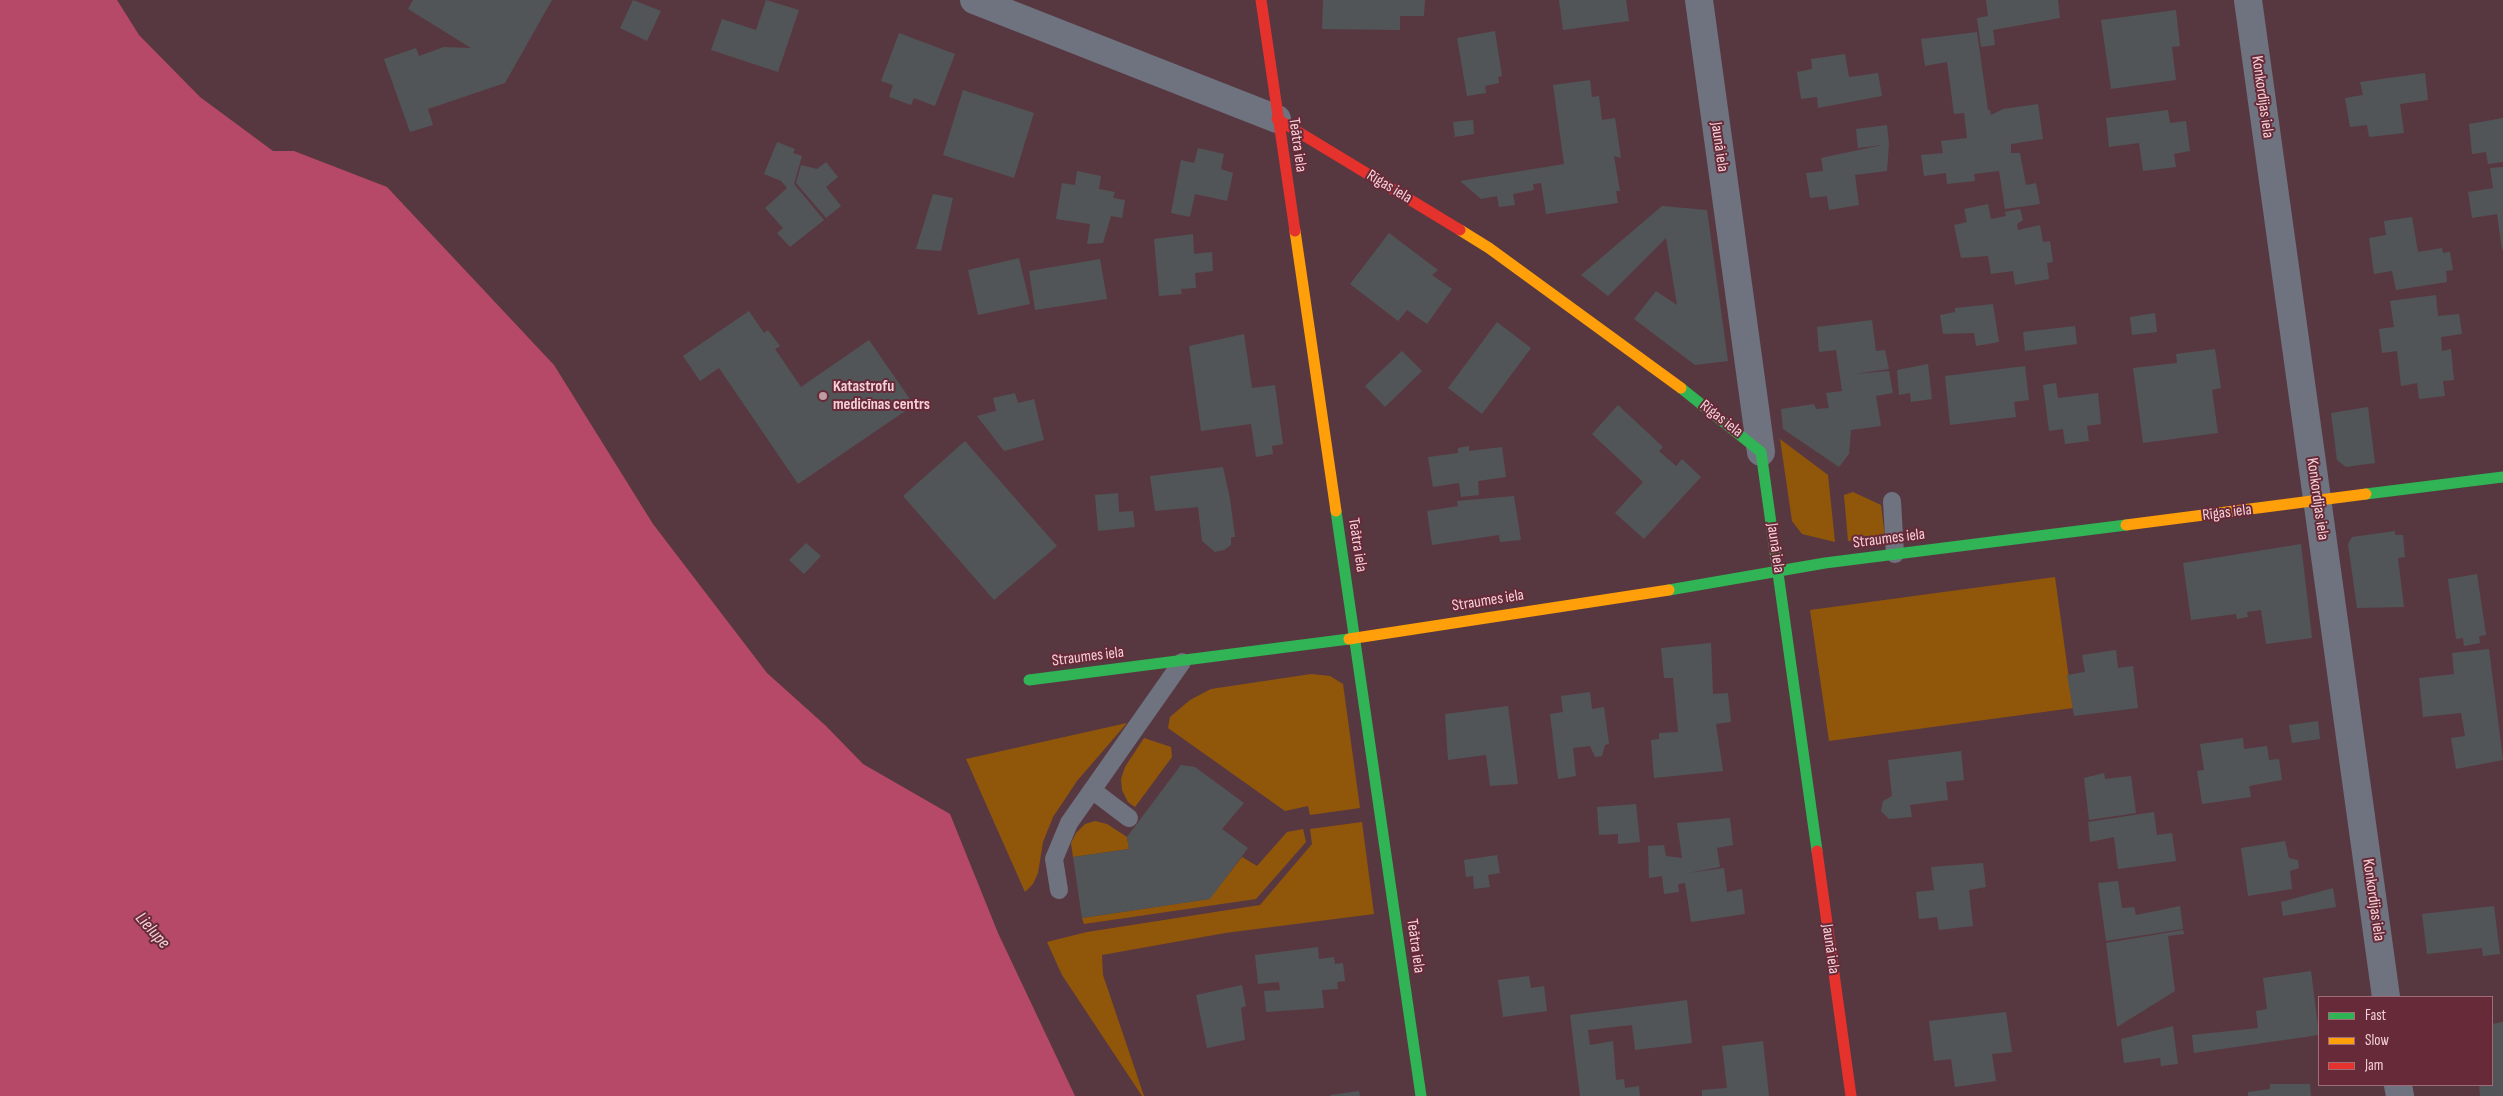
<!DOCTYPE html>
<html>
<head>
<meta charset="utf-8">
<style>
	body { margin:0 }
	#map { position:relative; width:2503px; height:1096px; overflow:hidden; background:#583840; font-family:"Sofia Sans Condensed",sans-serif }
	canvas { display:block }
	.legend { position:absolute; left:2318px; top:996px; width:175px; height:90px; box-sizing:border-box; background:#662a39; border:1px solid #a06c78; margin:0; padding:6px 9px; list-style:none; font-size:15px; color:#f6d0d7 }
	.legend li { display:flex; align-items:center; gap:10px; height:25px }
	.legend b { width:25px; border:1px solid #a06c78 }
</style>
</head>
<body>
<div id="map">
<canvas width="2503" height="1096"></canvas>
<ul class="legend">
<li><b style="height:6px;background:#30b455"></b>Fast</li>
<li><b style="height:6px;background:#ff9f0a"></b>Slow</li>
<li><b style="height:6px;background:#e5322d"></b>Jam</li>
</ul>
</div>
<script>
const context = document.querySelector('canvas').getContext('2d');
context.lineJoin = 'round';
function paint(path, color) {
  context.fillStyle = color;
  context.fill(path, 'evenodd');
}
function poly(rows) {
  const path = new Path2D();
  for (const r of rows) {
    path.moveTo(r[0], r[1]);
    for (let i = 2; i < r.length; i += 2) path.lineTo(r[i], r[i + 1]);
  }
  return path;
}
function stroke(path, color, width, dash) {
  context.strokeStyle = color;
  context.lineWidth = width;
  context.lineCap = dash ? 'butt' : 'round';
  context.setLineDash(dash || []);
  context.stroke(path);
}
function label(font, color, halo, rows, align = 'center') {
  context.font = font + ' "Sofia Sans Condensed",sans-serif';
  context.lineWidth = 4;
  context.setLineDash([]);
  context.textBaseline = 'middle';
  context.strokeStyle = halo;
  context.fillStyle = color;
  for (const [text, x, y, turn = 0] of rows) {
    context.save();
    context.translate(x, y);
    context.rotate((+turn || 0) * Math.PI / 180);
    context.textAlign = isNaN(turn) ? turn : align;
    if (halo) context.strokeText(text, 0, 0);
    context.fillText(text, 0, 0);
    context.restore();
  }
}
paint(poly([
	[1780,439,1828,475,1835,542,1802,534,1792,521],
	[1853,492,1881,505,1885,537,1848,541,1844,495],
	[2055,577,2073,708,1829,741,1810,610],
	[1311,674,1330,676,1343,684,1360,808,1310,815,1308,806,1285,811,1168,728,1170,717,1190,700,1211,689],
	[1127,723,1077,781,1053,817,1043,842,1038,873,1033,884,1025,892,966,759],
	[1144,738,1171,747,1172,757,1135,807,1128,802,1122,790,1121,779,1125,767],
	[1095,821,1107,824,1127,837,1129,849,1073,857,1071,843,1076,833,1085,824],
	[1362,822,1374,914,1225,933,1102,955,1103,975,1144,1096,1142,1096,1062,975,1047,942,1087,932,1260,905,1312,844,1310,829],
	[1303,829,1306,842,1256,899,1084,924,1082,918,1209,899,1242,857,1257,866,1287,832]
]), '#90570a');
paint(poly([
	[0,0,117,0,139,35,200,97,273,151,294,151,387,187,554,365,653,524,767,673,826,726,863,764,950,814,998,933,1075,1096,0,1096]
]), '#b64967');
paint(poly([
	[413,0,552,0,505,83,428,109,433,125,410,132,384,59,416,48,419,56,444,47,471,48,408,9],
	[633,0,661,11,647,41,620,28],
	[766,0,799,10,778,72,711,50,722,19,756,30],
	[1323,0,1425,0,1424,16,1400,16,1400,30,1322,29],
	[1559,0,1626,0,1629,21,1563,30],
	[1986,0,2058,0,2060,18,1993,30,1995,45,1981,47,1977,18,1988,16],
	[2176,10,2180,46,2172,47,2176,80,2111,89,2101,20],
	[1495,31,1502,76,1498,77,1499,83,1485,86,1486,93,1467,96,1457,38],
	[1977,32,1988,110,1990,110,1991,115,2003,109,2038,104,2043,139,2011,144,2011,153,2020,153,2026,185,2036,183,2040,204,2005,209,1999,171,1974,174,1975,181,1947,184,1946,173,1924,176,1921,155,1943,153,1941,141,1967,138,1964,113,1954,114,1947,62,1925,66,1921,39],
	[899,33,955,54,935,106,914,98,911,105,889,97,893,85,881,81],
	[1845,54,1849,77,1878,73,1882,96,1818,108,1817,97,1801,99,1797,72,1812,69,1811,59],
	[2425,73,2428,100,2400,104,2404,133,2369,137,2367,125,2350,127,2345,98,2363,95,2360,82],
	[1590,80,1592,97,1599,96,1602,120,1615,118,1621,158,1614,156,1620,191,1616,191,1618,203,1546,214,1541,183,1533,184,1534,190,1513,194,1515,205,1499,207,1497,196,1481,199,1460,181,1564,164,1553,85],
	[963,90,1034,113,1014,178,943,155],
	[2168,110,2170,123,2186,121,2190,151,2174,154,2176,167,2143,171,2139,143,2109,147,2106,118],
	[2503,118,2503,162,2488,164,2486,152,2472,154,2469,124],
	[1473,120,1474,134,1455,137,1453,122],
	[1887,125,1889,144,1887,171,1855,175,1859,205,1829,210,1827,196,1810,198,1806,173,1823,171,1821,158,1882,145,1858,148,1856,129],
	[777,142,795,149,793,153,802,156,794,184,824,220,790,247,777,233,783,228,765,208,787,188,781,181,764,174],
	[1198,148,1224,154,1221,169,1233,173,1227,201,1195,194,1190,217,1171,213,1181,160,1194,163],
	[826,162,838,177,826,187,841,206,826,218,796,183,801,165,817,169],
	[2503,167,2503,250,2502,250,2497,214,2472,218,2468,192,2493,188,2490,168],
	[1077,171,1101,176,1099,189,1115,192,1113,198,1125,200,1122,218,1111,216,1103,243,1087,244,1090,224,1056,219,1062,183,1075,185],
	[933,194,953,198,941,251,916,249],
	[1988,204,1991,219,2006,216,2005,212,2020,209,2023,220,2017,224,2018,230,2040,225,2043,242,2050,241,2053,262,2047,263,2049,279,2015,285,2013,271,1991,274,1988,256,1961,258,1954,225,1967,222,1964,209],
	[1662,206,1707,210,1728,361,1695,365,1634,319,1656,291,1677,305,1666,238,1608,296,1581,275],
	[2412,217,2418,252,2442,248,2443,253,2450,252,2453,270,2446,271,2447,282,2396,290,2392,271,2374,274,2369,238,2386,235,2384,221],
	[1389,233,1438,270,1432,275,1452,289,1427,324,1407,310,1398,321,1350,284],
	[1193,234,1194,254,1212,252,1213,271,1195,273,1196,288,1181,289,1182,294,1159,296,1154,239],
	[1019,258,1030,304,978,315,968,270],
	[1100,259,1107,299,1035,310,1029,271],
	[2436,295,2438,316,2459,314,2462,334,2441,337,2442,351,2451,349,2454,380,2443,381,2445,396,2419,399,2417,383,2401,386,2397,351,2382,353,2379,329,2394,327,2390,301],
	[1993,304,1999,342,1976,346,1974,333,1943,334,1940,315,1955,312,1955,308],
	[749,311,764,333,768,330,780,346,775,349,801,387,869,340,914,405,798,484,719,368,700,381,683,356],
	[2155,313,2157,332,2132,335,2130,317],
	[1872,320,1876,351,1885,350,1889,369,1854,374,1889,371,1893,393,1876,396,1881,426,1851,430,1849,454,1839,467,1783,429,1781,409,1814,404,1816,409,1829,408,1826,393,1842,391,1836,350,1819,352,1817,327],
	[1497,322,1531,348,1482,414,1448,388],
	[2075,326,2077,344,2025,351,2023,332],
	[1244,334,1252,388,1275,385,1283,444,1272,446,1273,454,1256,457,1251,424,1201,431,1189,346],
	[2215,349,2221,388,2212,390,2218,433,2143,443,2133,368,2177,363,2176,354],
	[1402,351,1422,371,1385,407,1365,386],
	[1928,364,1932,399,1911,402,1910,393,1899,395,1897,370],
	[2025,366,2029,400,2014,402,2016,417,1950,425,1945,376],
	[2056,383,2058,398,2098,393,2101,424,2087,426,2089,441,2065,444,2063,429,2049,431,2043,385],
	[1015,393,1018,403,1034,399,1044,440,1004,451,977,416,996,411,993,398],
	[1618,405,1663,447,1659,451,1676,466,1682,459,1701,477,1644,539,1615,513,1643,482,1592,434],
	[2368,407,2375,463,2346,467,2337,460,2331,413],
	[965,441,1057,546,994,600,903,496],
	[1469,446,1469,451,1502,447,1506,477,1478,481,1479,495,1461,497,1459,483,1433,487,1428,457,1458,453,1458,448],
	[1223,467,1230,499,1235,537,1231,537,1231,545,1224,550,1215,552,1202,541,1198,507,1155,511,1150,476],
	[1118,493,1119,512,1133,511,1135,527,1098,531,1095,495],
	[1514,496,1521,540,1500,542,1499,535,1432,545,1427,511,1458,506,1457,501],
	[2395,531,2395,535,2403,535,2405,557,2398,558,2404,607,2357,608,2348,544,2352,537],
	[806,543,821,556,804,574,789,560],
	[2301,544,2312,638,2266,644,2261,610,2247,612,2248,617,2237,619,2236,614,2191,620,2183,563],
	[2477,574,2486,635,2479,636,2480,643,2464,646,2463,638,2456,639,2448,579],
	[1711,643,1713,694,1728,693,1731,722,1716,724,1723,771,1654,778,1651,740,1659,739,1659,733,1678,732,1673,678,1664,678,1661,648],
	[2489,649,2503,760,2456,769,2451,738,2465,736,2461,713,2423,717,2419,678,2454,674,2452,653],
	[2116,650,2118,668,2133,666,2138,708,2074,716,2067,675,2085,672,2082,655],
	[1590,692,1592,709,1604,707,1609,744,1605,745,1602,756,1595,757,1590,746,1573,748,1576,776,1558,779,1550,714,1563,712,1561,696],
	[1508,706,1518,784,1490,786,1486,755,1448,760,1445,714],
	[2318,721,2320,739,2292,743,2289,725],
	[2243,738,2244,749,2267,746,2269,760,2279,759,2282,780,2249,786,2251,797,2202,804,2197,771,2204,770,2200,744],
	[1961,751,1964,780,1946,782,1948,800,1910,805,1912,817,1889,819,1881,811,1883,801,1892,796,1888,760],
	[1181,765,1195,767,1244,803,1222,829,1248,848,1210,899,1082,918,1073,857,1129,849,1127,837],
	[2104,773,2105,779,2131,776,2136,813,2089,820,2084,778],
	[1636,804,1640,842,1618,844,1618,834,1599,835,1597,807],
	[2154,812,2157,835,2172,833,2176,861,2118,869,2114,837,2090,842,2088,822],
	[1730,818,1733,845,1717,848,1720,867,1688,873,1724,868,1727,892,1742,889,1745,914,1691,922,1685,883,1678,884,1679,892,1664,894,1662,876,1649,878,1648,846,1664,845,1666,856,1682,858,1677,823],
	[2285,841,2289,858,2298,860,2299,868,2290,871,2292,889,2248,896,2241,848],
	[1497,855,1500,873,1488,875,1490,887,1474,889,1473,876,1466,877,1464,860],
	[1983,863,1986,887,1969,890,1973,926,1939,930,1937,917,1919,919,1916,892,1934,890,1931,867],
	[2118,881,2122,908,2134,907,2136,915,2180,906,2183,929,2106,941,2098,883],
	[2333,888,2336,907,2283,916,2281,902],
	[2494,906,2500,954,2483,956,2482,948,2427,954,2422,914],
	[2183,930,2184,934,2168,936,2175,991,2117,1027,2106,943],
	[1318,947,1319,959,1334,957,1335,964,1343,963,1345,981,1337,982,1338,989,1322,990,1324,1008,1266,1012,1264,991,1280,990,1279,982,1258,984,1255,955],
	[2311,971,2319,1035,2194,1053,2192,1035,2258,1028,2256,1011,2267,1009,2263,978],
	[1529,976,1531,988,1544,986,1547,1011,1503,1017,1498,980],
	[1242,985,1246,1006,1241,1008,1245,1040,1207,1048,1196,995],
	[1687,1000,1692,1043,1635,1050,1632,1025,1588,1030,1590,1045,1613,1041,1616,1080,1624,1079,1625,1088,1639,1086,1640,1096,1580,1096,1570,1015],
	[2006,1012,2012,1052,1992,1054,1996,1081,1955,1087,1951,1059,1934,1061,1929,1021],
	[2503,1022,2503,1096,2480,1096,2479,1085,2492,1085,2492,1024],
	[2173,1026,2178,1064,2161,1066,2160,1058,2124,1063,2121,1039],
	[1763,1041,1769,1096,1702,1096,1702,1090,1727,1088,1722,1046],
	[2270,1084,2310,1084,2311,1096,2248,1096,2248,1092,2270,1089],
	[1359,1091,1360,1096,1330,1096,1330,1095]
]), '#515557');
stroke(poly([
	[1892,501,1895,554],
	[1092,790,1129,818],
	[1059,890,1054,859,1069,823,1182,662]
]), '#6e737f', 18);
stroke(poly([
	[974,0,1277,119],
	[1699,0,1761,452],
	[2248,0,2386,997],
	[2398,1085,2400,1096]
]), '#6e737f', 28);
stroke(poly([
	[1681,388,1761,452,1817,851],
	[2366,494,2503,477],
	[1336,511,1421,1096],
	[1669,590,1825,563,2126,525],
	[1029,680,1349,639]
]), '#30b455', 11);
stroke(poly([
	[1460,230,1489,248,1681,388],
	[1295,231,1336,511],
	[2126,525,2366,494],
	[1349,639,1669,590]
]), '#ff9f0a', 11);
stroke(poly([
	[1261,0,1295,231],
	[1277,119,1460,230],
	[1817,851,1851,1096]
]), '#e5322d', 11);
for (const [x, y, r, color] of [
	[823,396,5,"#bf9ba2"]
]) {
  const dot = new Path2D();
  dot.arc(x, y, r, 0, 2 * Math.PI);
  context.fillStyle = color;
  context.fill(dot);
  stroke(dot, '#662a39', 2);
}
label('16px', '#f6d0d7', '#662a39', [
	["Konkordijas iela",2262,97,82],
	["Teātra iela",1297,145,82],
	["Jaunā iela",1719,147,82],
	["Rīgas iela",1389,187,31],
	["Rīgas iela",1721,419,38],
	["Konkordijas iela",2317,499,82],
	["Rīgas iela",2227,513,-7],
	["Straumes iela",1889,539,-7],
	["Teātra iela",1357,545,81],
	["Jaunā iela",1775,548,82],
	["Straumes iela",1488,601,-9],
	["Straumes iela",1088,657,-7],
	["Konkordijas iela",2373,900,82],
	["Teātra iela",1415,946,82],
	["Jaunā iela",1830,949,82]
]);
label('bold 16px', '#f6d0d7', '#662a39', [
	["Katastrofu",833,387],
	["medicīnas centrs",833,405]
], 'left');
label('italic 18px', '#f1d2d7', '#662a39', [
	["Lielupe",152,931,48]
]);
</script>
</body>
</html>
